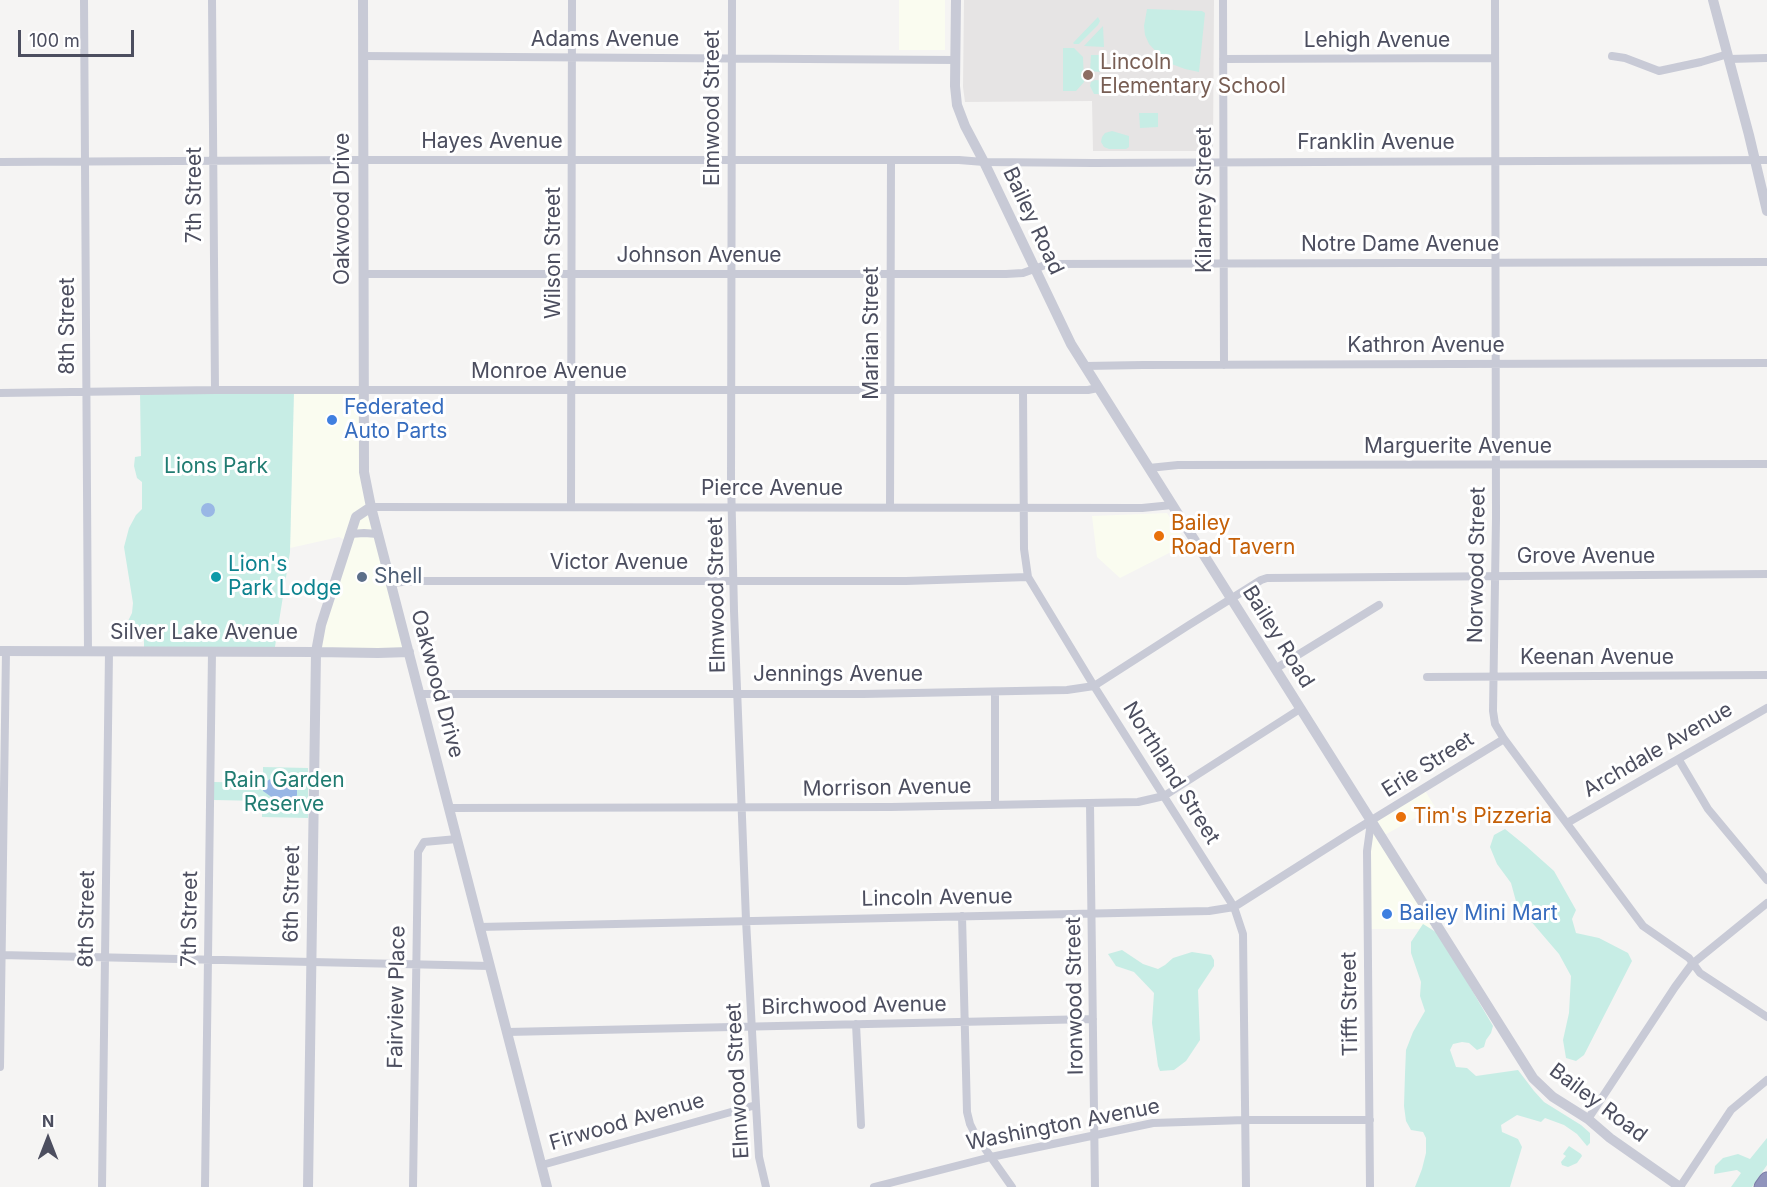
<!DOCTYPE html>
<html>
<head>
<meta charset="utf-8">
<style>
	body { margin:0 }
	#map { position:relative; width:1767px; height:1187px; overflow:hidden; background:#f5f4f3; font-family:Inter,sans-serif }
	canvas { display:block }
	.north { position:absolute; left:18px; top:1109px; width:60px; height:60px; -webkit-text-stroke:4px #fff; paint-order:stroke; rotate:0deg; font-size:16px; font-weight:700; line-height:24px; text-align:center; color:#4c4e5f }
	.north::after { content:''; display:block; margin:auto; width:21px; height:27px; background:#4c4e5f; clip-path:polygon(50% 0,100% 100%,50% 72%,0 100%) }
	.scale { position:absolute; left:18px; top:30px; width:116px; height:27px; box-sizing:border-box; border:3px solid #4c4e5f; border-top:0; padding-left:8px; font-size:18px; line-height:21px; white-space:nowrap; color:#4c4e5f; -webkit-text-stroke:4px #fff; paint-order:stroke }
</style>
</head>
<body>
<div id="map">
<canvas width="1767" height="1187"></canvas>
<div class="north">N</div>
<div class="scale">100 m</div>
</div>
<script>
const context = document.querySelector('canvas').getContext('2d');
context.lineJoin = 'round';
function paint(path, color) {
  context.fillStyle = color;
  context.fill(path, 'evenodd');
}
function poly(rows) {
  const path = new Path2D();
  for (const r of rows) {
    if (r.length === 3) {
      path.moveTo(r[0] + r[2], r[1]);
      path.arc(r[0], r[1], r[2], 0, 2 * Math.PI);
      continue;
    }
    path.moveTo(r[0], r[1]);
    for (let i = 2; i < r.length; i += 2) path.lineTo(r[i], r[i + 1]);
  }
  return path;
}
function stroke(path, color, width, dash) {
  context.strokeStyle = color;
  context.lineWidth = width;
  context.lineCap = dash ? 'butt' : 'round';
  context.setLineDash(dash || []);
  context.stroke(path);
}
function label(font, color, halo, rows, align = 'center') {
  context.font = font + ' Inter,sans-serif';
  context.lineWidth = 6;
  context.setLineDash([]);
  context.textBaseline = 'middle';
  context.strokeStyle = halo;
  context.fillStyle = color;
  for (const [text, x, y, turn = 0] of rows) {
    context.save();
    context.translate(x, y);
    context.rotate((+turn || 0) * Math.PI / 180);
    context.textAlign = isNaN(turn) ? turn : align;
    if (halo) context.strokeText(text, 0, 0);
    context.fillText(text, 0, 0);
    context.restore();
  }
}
paint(poly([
	[899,0,945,0,945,50,899,50],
	[364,390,364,472,409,652,316,652,347,541,339,537,290,548,294,391],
	[1167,513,1186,542,1177,549,1120,578,1097,557,1092,516],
	[1424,789,1435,807,1381,837,1436,925,1427,929,1367,929,1371,822]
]), '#fafcf0');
paint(poly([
	[964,0,1214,0,1213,151,1093,151,1092,101,965,102,963,87]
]), '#e6e4e4');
paint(poly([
	[1147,9,1202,11,1205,13,1199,72,1185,69,1166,62,1149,44,1145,35,1144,26],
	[1098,17,1100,21,1098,25,1079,44,1074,44,1073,43],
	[1103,26,1104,47,1084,46],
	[1063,48,1074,48,1083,57,1084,82,1076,91,1063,91],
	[1091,55,1099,55,1100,72,1090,71],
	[1095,80,1108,81,1115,83,1118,90,1115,94,1094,94,1090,86,1091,82],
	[1139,113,1158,113,1158,127,1140,128],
	[1112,131,1129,136,1129,147,1126,149,1109,149,1104,147,1101,142,1102,137,1105,133],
	[294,391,290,552,274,653,144,652,144,625,139,628,125,627,132,613,133,603,124,547,129,528,136,515,142,509,142,482,137,478,134,466,135,457,141,456,140,392],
	[263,767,308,768,308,818,262,817,262,801,214,800,214,782,263,783],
	[1505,829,1526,846,1554,871,1576,910,1572,919,1576,933,1599,938,1628,953,1632,961,1584,1055,1576,1061,1566,1058,1563,1040,1569,1013,1571,976,1559,954,1517,905,1511,883,1497,864,1490,847,1494,835],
	[1423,924,1439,934,1493,1026,1491,1033,1486,1040,1484,1047,1477,1050,1469,1043,1462,1042,1453,1044,1450,1050,1456,1067,1467,1068,1476,1076,1518,1070,1534,1091,1544,1102,1581,1125,1590,1133,1590,1143,1587,1146,1577,1134,1564,1125,1545,1118,1541,1122,1517,1115,1501,1125,1502,1132,1518,1139,1522,1147,1510,1187,1415,1187,1422,1169,1426,1153,1426,1138,1423,1132,1411,1130,1406,1121,1404,1106,1405,1074,1406,1050,1413,1032,1425,1011,1420,996,1421,982,1411,953,1411,942],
	[1122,950,1143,964,1158,969,1165,965,1173,958,1192,952,1211,955,1214,960,1214,966,1198,990,1200,1040,1186,1061,1174,1070,1160,1071,1158,1066,1152,1023,1154,993,1134,972,1116,966,1108,954],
	[1767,1138,1767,1165,1752,1187,1731,1187,1741,1173,1737,1170,1714,1174,1715,1166,1723,1158,1738,1154,1750,1159],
	[1569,1146,1581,1154,1582,1156,1577,1163,1568,1167,1562,1165,1561,1162,1566,1156,1563,1154]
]), '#c7ede5');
paint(poly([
	[208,510,7],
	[277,774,286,774,295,780,297,787,297,795,292,804,285,806,280,805,273,798,263,791,263,786,266,782]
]), '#99b7e5');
const motorway = poly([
	[1762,1187,1767,1180]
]);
stroke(motorway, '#7b7fa8', 17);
stroke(poly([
	[84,0,88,652],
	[212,0,215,390],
	[732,0,731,479,734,611,746,920,756,1105,759,1157,766,1187],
	[1223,0,1224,365],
	[1495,0,1496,518,1493,711,1495,724,1504,739,1643,926,1689,958,1700,973,1767,1017],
	[363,56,955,60],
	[1612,56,1625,58,1659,71,1701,62,1728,54],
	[1223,59,1495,58],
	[1729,59,1767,58],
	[0,162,355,160,959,160,984,162,1093,163,1767,160],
	[363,274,1006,274,1023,273,1048,264,1767,262],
	[1085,366,1143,365,1767,363],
	[1023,390,1024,549,1028,577,1094,686,1234,907,1243,934,1246,1187],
	[0,393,215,390,1088,390,1098,388],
	[1149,468,1178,465,1767,464],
	[371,507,1142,508,1172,505],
	[571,507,572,0],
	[890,507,891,160],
	[350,534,364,533,378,534],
	[390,583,415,581,906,581,1028,577],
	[1275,669,1379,605],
	[1427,677,1767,675],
	[995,692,995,805],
	[419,694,863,694,1067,690,1094,686,1189,625,1261,580,1267,578,1767,574],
	[1679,760,1708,809,1767,880],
	[1090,804,1095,1187],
	[449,808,891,807,1138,802,1164,796,1300,709],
	[1567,823,1767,708],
	[962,916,967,1112,970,1124,976,1136,1012,1187],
	[479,927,1209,911,1234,907,1349,834,1504,739],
	[0,955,490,966],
	[856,1024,861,1125],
	[507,1032,1093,1019],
	[0,1067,6,651],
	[1588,1119,1675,987,1692,964,1767,903],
	[542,1165,756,1105],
	[102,1187,109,652],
	[205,1187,212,652],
	[413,1187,418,852,424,842,457,839],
	[874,1187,991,1157,1153,1123,1245,1120,1370,1120],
	[1370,1187,1367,851,1371,822],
	[1680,1187,1731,1110,1767,1080]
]), '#c8cad6', 8);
stroke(poly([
	[363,0,364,472,371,507,547,1187],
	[956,0,955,86,957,105,965,126,984,162,1071,344,1533,1078,1553,1097,1588,1119,1610,1138,1680,1187],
	[1713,0,1749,135,1767,211],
	[0,651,316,652,378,653,409,652],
	[308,1187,316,652,321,625,356,517,371,507]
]), '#c8cad6', 10);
stroke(motorway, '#9094bc', 15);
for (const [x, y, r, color] of [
	[1088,75,6,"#8d6e63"],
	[332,420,6,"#3f7fe0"],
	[1159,536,6,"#e8710a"],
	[216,577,6,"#0f9aa8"],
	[362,577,6,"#5c6f8a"],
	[1401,817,6,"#e8710a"],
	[1387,914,6,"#3f7fe0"]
]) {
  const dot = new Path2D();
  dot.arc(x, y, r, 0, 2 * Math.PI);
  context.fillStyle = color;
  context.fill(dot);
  stroke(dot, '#fff', 2);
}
label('21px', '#4c4e5f', '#fff', [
	["Adams Avenue",605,40],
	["Lehigh Avenue",1377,41],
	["Elmwood Street",713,108,-90],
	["Hayes Avenue",492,142],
	["Franklin Avenue",1376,143],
	["7th Street",195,195,-90],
	["Kilarney Street",1205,200,-90],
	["Oakwood Drive",343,209,-90],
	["Bailey Road",1033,221,65],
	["Notre Dame Avenue",1400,245],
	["Wilson Street",554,253,-90],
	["Johnson Avenue",699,256],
	["8th Street",68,326,-90],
	["Marian Street",872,333,-90],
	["Kathron Avenue",1426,346],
	["Monroe Avenue",549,372],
	["Marguerite Avenue",1458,447],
	["Pierce Avenue",772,489],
	["Grove Avenue",1586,557],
	["Victor Avenue",619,563],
	["Norwood Street",1477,565,-89],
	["Elmwood Street",717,595,-91],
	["Silver Lake Avenue",204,633],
	["Bailey Road",1278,637,58],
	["Keenan Avenue",1597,658],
	["Jennings Avenue",838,675],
	["Oakwood Drive",437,684,75],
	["Archdale Avenue",1658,750,-30],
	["Erie Street",1428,765,-32],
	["Northland Street",1171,773,58],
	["Morrison Avenue",887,788,-1],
	["6th Street",292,894,-89],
	["Lincoln Avenue",937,898,-1],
	["8th Street",87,919,-89],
	["7th Street",190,919,-89],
	["Ironwood Street",1075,996,-91],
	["Fairview Place",397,997,-89],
	["Tifft Street",1350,1004,-91],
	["Birchwood Avenue",854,1006,-1],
	["Elmwood Street",738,1081,-93],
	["Bailey Road",1598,1103,37],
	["Firwood Avenue",627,1122,-16],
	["Washington Avenue",1063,1125,-11]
]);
label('21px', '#785e54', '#fff', [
	["Lincoln",1100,63],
	["Elementary School",1100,87]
], 'left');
label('21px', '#366cbe', '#fff', [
	["Federated",344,408],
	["Auto Parts",344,432],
	["Bailey Mini Mart",1399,914]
], 'left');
label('21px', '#217c72', '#fff', [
	["Lions Park",216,467],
	["Rain Garden",284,781],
	["Reserve",284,805]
]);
label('21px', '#c56008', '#fff', [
	["Bailey",1171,524],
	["Road Tavern",1171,548],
	["Tim's Pizzeria",1413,817]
], 'left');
label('21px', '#0d838f', '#fff', [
	["Lion's",228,565],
	["Park Lodge",228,589]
], 'left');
label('21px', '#4e5e75', '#fff', [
	["Shell",374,577]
], 'left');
</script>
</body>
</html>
